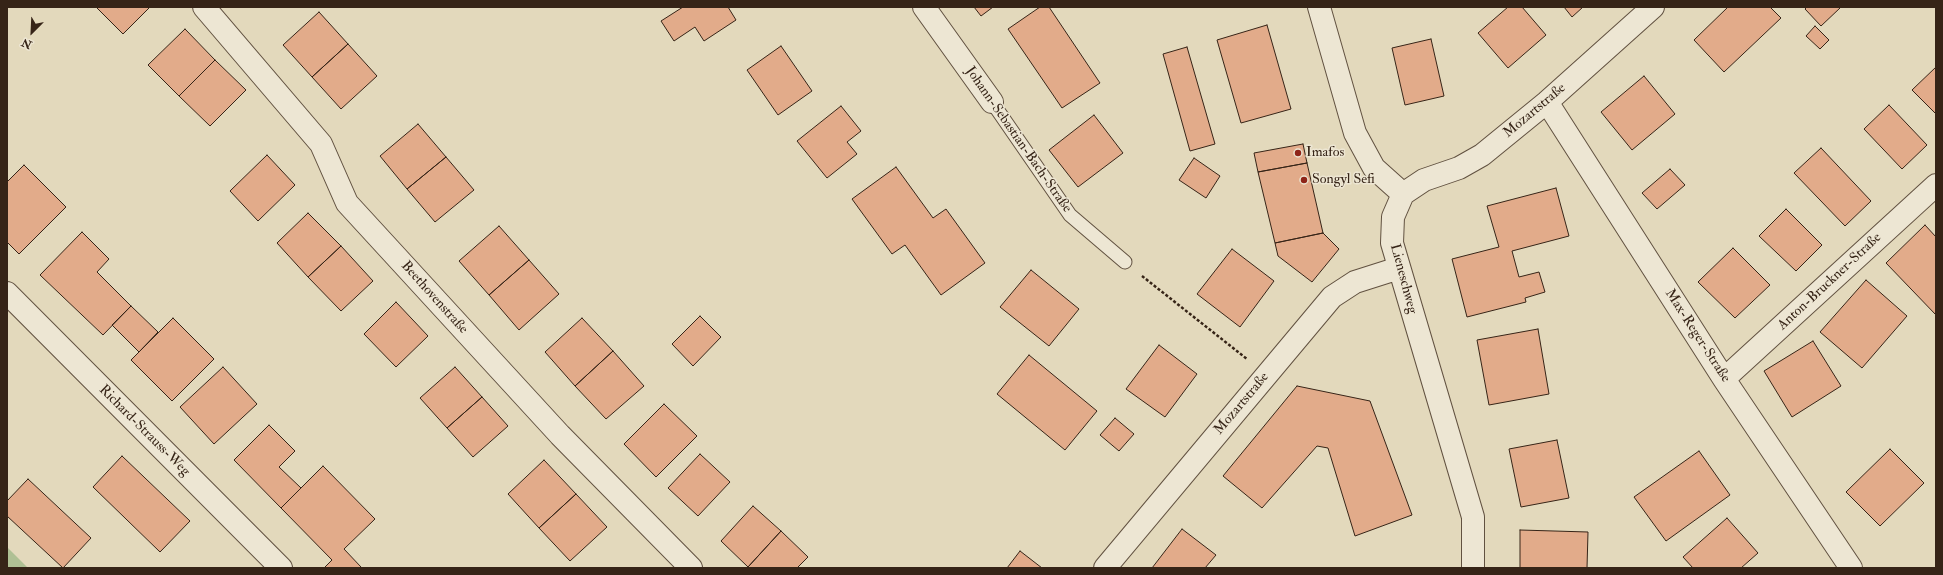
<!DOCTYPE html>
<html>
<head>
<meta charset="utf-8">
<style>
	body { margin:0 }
	#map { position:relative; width:1943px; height:575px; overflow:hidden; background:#e3d9bc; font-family:"IM FELL Double Pica",serif }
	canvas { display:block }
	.frame { position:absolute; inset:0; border:8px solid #362417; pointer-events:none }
	.north { position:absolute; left:12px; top:12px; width:40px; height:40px; -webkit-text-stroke:3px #ede6d3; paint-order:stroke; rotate:204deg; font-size:11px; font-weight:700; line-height:16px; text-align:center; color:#362417 }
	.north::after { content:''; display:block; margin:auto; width:14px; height:18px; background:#362417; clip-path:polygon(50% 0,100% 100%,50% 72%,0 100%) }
</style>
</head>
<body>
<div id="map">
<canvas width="1943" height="575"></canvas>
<div class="frame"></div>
<div class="north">N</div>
</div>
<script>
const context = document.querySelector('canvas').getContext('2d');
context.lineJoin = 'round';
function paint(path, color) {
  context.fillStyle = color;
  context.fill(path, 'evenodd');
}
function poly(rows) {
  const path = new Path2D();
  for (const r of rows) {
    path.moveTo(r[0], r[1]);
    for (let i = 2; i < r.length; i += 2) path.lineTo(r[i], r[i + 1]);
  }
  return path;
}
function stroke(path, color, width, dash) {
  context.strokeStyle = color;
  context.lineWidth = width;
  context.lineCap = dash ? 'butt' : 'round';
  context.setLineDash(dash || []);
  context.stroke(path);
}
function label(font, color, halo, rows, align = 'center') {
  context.font = font + ' "IM FELL Double Pica",serif';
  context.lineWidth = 3;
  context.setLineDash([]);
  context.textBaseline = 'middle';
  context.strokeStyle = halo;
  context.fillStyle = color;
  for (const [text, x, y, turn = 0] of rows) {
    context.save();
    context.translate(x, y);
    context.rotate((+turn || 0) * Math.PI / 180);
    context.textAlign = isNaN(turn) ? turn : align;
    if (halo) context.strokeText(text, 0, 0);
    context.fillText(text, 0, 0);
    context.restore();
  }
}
paint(poly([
	[7,547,28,568,7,568]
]), '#afc094');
const building = poly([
	[96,7,150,7,123,34,96,7],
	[683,7,728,7,736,20,704,41,695,27,674,41,661,21,683,7],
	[974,7,993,7,981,16,974,7],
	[1040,7,1049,7,1100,83,1062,108,1008,29,1040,7],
	[1508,7,1522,7,1546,35,1508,68,1478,33,1508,7],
	[1564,7,1583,7,1572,17,1564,7],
	[1728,7,1770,7,1781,18,1724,72,1694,40,1728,7],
	[1807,7,1839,7,1840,8,1821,26,1805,9,1807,7],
	[319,12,348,44,312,77,283,45,319,12],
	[1267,25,1291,109,1241,123,1217,40,1267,25],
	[1815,26,1829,40,1820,49,1806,36,1815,26],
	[185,29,215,60,179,96,148,65,185,29],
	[1431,39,1444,96,1405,105,1392,48,1431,39],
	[348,44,377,76,341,109,312,77,348,44],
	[781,46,812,91,778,115,747,70,781,46],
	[1187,47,1215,144,1190,151,1163,54,1187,47],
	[215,60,246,90,210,126,179,96,215,60],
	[1936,67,1936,114,1912,90,1936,67],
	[1644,76,1675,114,1632,150,1601,112,1644,76],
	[1889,105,1927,145,1902,169,1864,129,1889,105],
	[841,106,861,131,847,142,857,154,827,178,797,141,841,106],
	[1094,115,1123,153,1078,187,1049,150,1094,115],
	[418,124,446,157,407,189,380,156,418,124],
	[1303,144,1307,163,1258,172,1254,153,1303,144],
	[1821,148,1871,201,1845,226,1794,173,1821,148],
	[267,155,295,185,258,221,230,191,267,155],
	[446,157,474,190,435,222,407,189,446,157],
	[1194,158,1220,176,1206,198,1179,180,1194,158],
	[1307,163,1323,233,1275,243,1258,172,1307,163],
	[24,165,66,207,19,254,7,242,7,182,24,165],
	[896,167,933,218,946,209,985,263,941,295,905,245,892,254,852,199,896,167],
	[1670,169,1685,185,1657,209,1642,193,1670,169],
	[1556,188,1569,236,1512,251,1519,277,1539,272,1545,292,1525,298,1526,302,1467,317,1452,259,1499,247,1487,206,1556,188],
	[1786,209,1822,245,1796,271,1759,236,1786,209],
	[308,213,341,246,308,277,277,243,308,213],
	[1925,225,1936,237,1936,315,1886,263,1925,225],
	[499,226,529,260,489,295,459,261,499,226],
	[82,232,109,259,97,272,131,306,103,335,40,275,82,232],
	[1323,233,1339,249,1312,282,1278,256,1275,243,1323,233],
	[341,246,373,281,341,311,308,277,341,246],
	[1733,248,1770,285,1735,318,1698,282,1733,248],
	[1232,249,1274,281,1240,327,1197,294,1232,249],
	[529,260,559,294,519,330,489,295,529,260],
	[1031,270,1079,309,1049,346,1000,307,1031,270],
	[1866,280,1907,316,1862,368,1820,332,1866,280],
	[396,302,428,336,396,367,364,334,396,302],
	[131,306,158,332,139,352,112,325,131,306],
	[700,316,721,337,693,366,672,344,700,316],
	[173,318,214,359,172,401,131,360,173,318],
	[582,318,613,351,575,386,545,352,582,318],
	[1538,329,1549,394,1489,405,1477,340,1538,329],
	[1813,341,1841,386,1792,417,1764,371,1813,341],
	[1159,345,1197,374,1165,417,1126,389,1159,345],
	[613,351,644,386,606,419,575,386,613,351],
	[1029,355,1097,411,1065,450,997,394,1029,355],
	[223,367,257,404,214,444,180,407,223,367],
	[455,367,482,397,447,428,420,398,455,367],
	[1297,386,1370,401,1412,515,1355,536,1328,448,1317,446,1262,508,1223,476,1297,386],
	[482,397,508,426,473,457,447,428,482,397],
	[664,404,697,436,656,477,624,444,664,404],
	[1115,418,1134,434,1119,451,1100,435,1115,418],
	[269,425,295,451,279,467,301,488,281,508,234,460,269,425],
	[1557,440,1569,498,1521,507,1509,449,1557,440],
	[1890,449,1924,483,1880,526,1846,492,1890,449],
	[1699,451,1730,495,1666,541,1634,497,1699,451],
	[700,454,730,482,698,516,668,488,700,454],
	[122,456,190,521,160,552,93,487,122,456],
	[544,460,576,494,539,528,508,494,544,460],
	[323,466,375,519,344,549,361,567,360,568,326,568,325,567,332,560,281,508,323,466],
	[28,479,91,538,63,568,7,516,7,501,28,479],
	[576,494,607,527,570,561,539,528,576,494],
	[753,506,781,531,748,567,721,541,753,506],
	[1727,518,1758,553,1741,568,1693,568,1683,557,1727,518],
	[1182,529,1216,555,1205,568,1152,568,1182,529],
	[1520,530,1588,532,1587,568,1520,568,1520,530],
	[781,531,808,557,797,568,750,568,748,567,781,531],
	[1020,551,1042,568,1007,568,1020,551]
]);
paint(building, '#e2ab8a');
stroke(building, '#362417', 1);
const service = poly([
	[992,102,1070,215,1125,262]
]);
const minor = poly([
	[204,7,321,144,347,203,560,435,691,568],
	[924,7,992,102],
	[1319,7,1355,133,1374,168,1403,194],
	[1547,102,1724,379,1851,568],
	[1403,194,1393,217,1392,243,1473,517,1473,568],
	[1403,194,1424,180,1459,168,1482,155,1547,102,1653,7],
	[7,293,281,568],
	[1724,379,1936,185],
	[1105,568,1332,297,1355,282,1399,268]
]);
stroke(service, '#615140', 15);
stroke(minor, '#615140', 24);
stroke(poly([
	[1142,276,1247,359]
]), '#362417', 2.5, [3, 2]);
stroke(service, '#ede6d3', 13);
stroke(minor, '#ede6d3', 22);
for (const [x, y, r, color] of [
	[1298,153,4,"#8f2418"],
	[1304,180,4,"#8f2418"]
]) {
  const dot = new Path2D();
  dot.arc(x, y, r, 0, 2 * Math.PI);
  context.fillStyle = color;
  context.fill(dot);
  stroke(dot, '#ede6d3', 1.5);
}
label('14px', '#362417', '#ede6d3', [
	["Mozartstraße",1535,111,-40],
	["Johann-Sebastian-Bach-Straße",1018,140,55],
	["Lieneschweg",1403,279,75],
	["Anton-Bruckner-Straße",1830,282,-43],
	["Beethovenstraße",434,298,48],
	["Max-Reger-Straße",1697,336,57],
	["Mozartstraße",1242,404,-50],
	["Richard-Strauss-Weg",144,431,45]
]);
label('14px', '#362417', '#ede6d3', [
	["Imafos",1306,153],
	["Songyl Sefi",1312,180]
], 'left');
</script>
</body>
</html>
